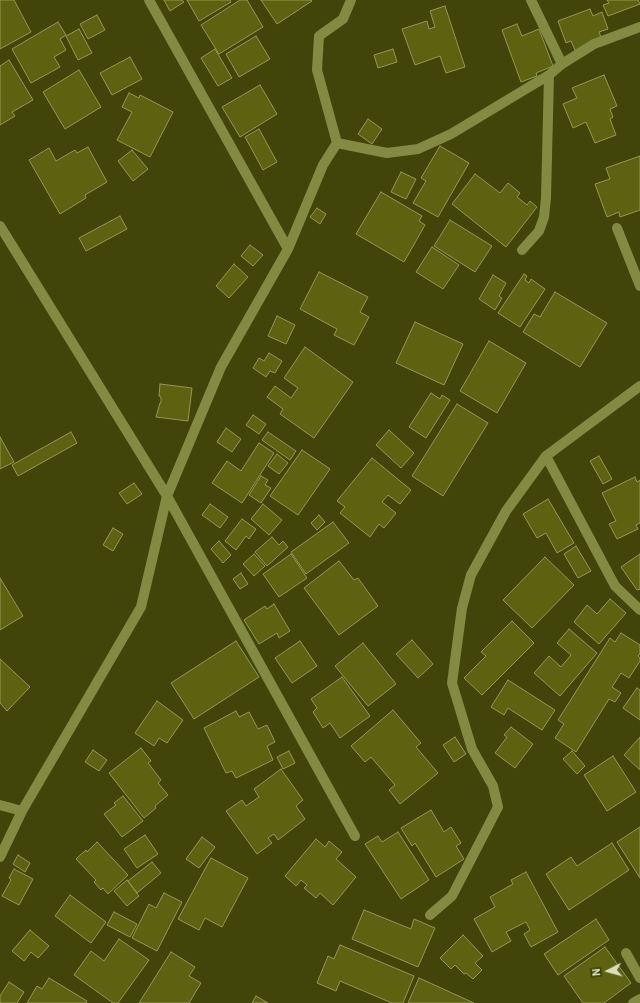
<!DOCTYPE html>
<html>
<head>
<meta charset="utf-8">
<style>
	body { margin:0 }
	#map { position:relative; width:640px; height:1003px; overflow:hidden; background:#41450a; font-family:"IBM Plex Sans",sans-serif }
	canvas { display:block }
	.north { position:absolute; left:588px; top:951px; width:40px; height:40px; -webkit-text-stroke:3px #363a00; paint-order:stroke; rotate:264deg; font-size:11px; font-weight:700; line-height:16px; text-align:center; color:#d9deba }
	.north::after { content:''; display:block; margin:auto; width:14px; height:18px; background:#d9deba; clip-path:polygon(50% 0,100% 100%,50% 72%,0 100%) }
</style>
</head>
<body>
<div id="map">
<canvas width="640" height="1003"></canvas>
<div class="north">N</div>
</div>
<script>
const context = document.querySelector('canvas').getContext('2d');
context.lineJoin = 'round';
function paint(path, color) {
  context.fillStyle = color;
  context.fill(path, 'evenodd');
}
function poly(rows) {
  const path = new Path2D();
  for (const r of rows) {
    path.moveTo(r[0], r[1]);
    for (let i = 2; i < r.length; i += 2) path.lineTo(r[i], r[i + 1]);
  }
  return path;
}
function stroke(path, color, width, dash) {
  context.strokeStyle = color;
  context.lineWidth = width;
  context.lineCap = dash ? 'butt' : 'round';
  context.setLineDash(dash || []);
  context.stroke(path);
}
const building = poly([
	[0,0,14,0,31,32,0,49,0,0],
	[164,0,182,0,184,2,170,11,164,0],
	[187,0,230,0,231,2,199,21,187,0],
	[240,0,247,0,263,27,219,54,201,25,240,0],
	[261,0,311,0,312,1,277,24,261,0],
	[607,0,638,0,640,4,608,16,603,5,609,3,607,0],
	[445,6,465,67,446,73,440,56,415,65,402,29,427,21,429,29,435,27,430,11,445,6],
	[590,9,593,16,602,12,608,29,599,32,602,40,575,50,571,41,566,43,558,21,590,9],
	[97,15,105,30,88,39,80,24,97,15],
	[58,22,66,35,60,39,66,50,54,57,60,67,31,83,12,49,58,22],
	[517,24,522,36,539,29,553,66,536,73,537,76,521,82,502,30,517,24],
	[79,29,92,53,78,60,66,36,79,29],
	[256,36,270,59,239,77,226,54,256,36],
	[215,49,232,78,218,86,201,58,215,49],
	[393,49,397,62,378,68,374,55,393,49],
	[130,57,142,79,112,95,100,73,130,57],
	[9,60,33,100,12,112,15,116,0,125,0,66,9,60],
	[79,70,101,107,65,129,43,92,79,70],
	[604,75,617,106,610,109,613,117,610,119,616,135,595,143,586,122,573,128,563,104,577,98,572,88,604,75],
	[260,85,277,114,240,137,222,107,260,85],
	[129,93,139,98,140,95,173,112,150,157,117,140,132,112,122,107,129,93],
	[368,119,382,129,372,144,358,134,368,119],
	[259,129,277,162,263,170,245,137,259,129],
	[440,146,469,163,438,217,413,203,426,181,421,178,440,146],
	[88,147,107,182,85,195,86,198,60,214,29,160,49,148,56,161,75,150,77,153,88,147],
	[132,150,148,169,133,181,118,161,132,150],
	[640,156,640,210,620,217,619,212,607,217,595,184,610,179,606,168,640,156],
	[401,172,416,179,406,199,391,192,401,172],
	[475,174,500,193,508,183,520,193,517,197,527,205,530,201,537,207,506,247,452,204,475,174],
	[381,192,422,216,419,221,425,225,404,262,356,234,381,192],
	[317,208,326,214,320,224,310,217,317,208],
	[120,216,127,229,86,251,79,238,120,216],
	[450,220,492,246,475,272,434,246,450,220],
	[250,245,263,255,253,266,241,256,250,245],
	[432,247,459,265,443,289,416,272,432,247],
	[234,264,248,277,229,298,216,286,234,264],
	[319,272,368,297,360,312,369,317,354,345,334,335,337,329,300,309,319,272],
	[524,274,527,276,525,280,529,283,531,279,545,289,520,327,498,313,524,274],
	[493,275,506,283,499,296,502,298,495,310,479,299,493,275],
	[555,292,607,323,580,367,523,332,534,314,540,317,555,292],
	[277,316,295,325,286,344,268,336,277,316],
	[415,322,463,344,444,385,396,363,415,322],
	[489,341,526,363,497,413,460,391,489,341],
	[305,347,353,382,314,438,280,414,283,409,267,397,275,386,291,398,298,388,284,378,305,347],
	[269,353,282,361,275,373,270,371,266,377,253,368,259,358,264,361,269,353],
	[160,384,192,388,188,421,156,417,160,403,161,403,161,397,159,396,160,384],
	[431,393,440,399,442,395,450,400,426,438,409,427,431,393],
	[457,404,488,423,443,496,412,476,457,404],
	[253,415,266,424,259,434,246,425,253,415],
	[226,428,241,439,232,452,217,442,226,428],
	[389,430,414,453,401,468,376,445,389,430],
	[71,432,77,443,18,476,12,465,71,432],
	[268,432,296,451,290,460,262,440,268,432],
	[0,437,14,462,0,469,0,437],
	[259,443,274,453,242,503,212,483,227,461,241,471,259,443],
	[302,450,330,469,298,515,270,496,302,450],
	[277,454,288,463,279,474,268,466,277,454],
	[599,456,612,479,603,484,590,461,599,456],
	[372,458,411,490,400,504,388,495,382,502,396,513,384,528,379,524,370,537,340,513,345,507,337,501,372,458],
	[261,476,268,480,265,485,271,488,261,503,249,495,261,476],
	[635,477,637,482,640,480,640,523,636,525,638,529,617,539,609,524,616,521,602,493,635,477],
	[134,483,142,494,127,504,119,493,134,483],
	[548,499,574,543,557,553,546,533,537,538,523,514,548,499],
	[210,504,228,517,220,528,202,515,210,504],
	[263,504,282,520,269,535,251,519,263,504],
	[319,515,325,522,317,530,311,523,319,515],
	[242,519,256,529,249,539,246,536,236,550,225,541,242,519],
	[333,522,349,543,306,574,291,552,333,522],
	[113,528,123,534,113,551,103,545,113,528],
	[272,537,279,545,283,541,288,547,267,566,255,552,272,537],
	[219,541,231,555,223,563,211,549,219,541],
	[576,546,591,571,578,578,564,554,576,546],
	[254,554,265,566,254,576,243,564,254,554],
	[291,554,307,578,279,597,263,574,291,554],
	[640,554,640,589,637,590,621,567,640,554],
	[545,557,574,585,532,628,503,600,545,557],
	[339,561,354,580,358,578,378,606,339,635,304,588,339,561],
	[241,573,248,584,240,589,233,579,241,573],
	[0,578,23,616,0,630,0,578],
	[610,599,626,613,599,644,574,622,587,605,597,614,610,599],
	[274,604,290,631,279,638,277,633,259,644,244,620,265,606,267,609,274,604],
	[512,621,534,643,482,695,464,678,486,656,481,652,512,621],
	[569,629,597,653,560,696,534,673,549,656,561,667,571,655,557,643,569,629],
	[621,633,640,645,640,654,638,656,640,658,640,661,629,678,621,673,612,687,621,693,615,702,609,699,576,752,555,738,564,724,558,720,610,638,615,642,621,633],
	[412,640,433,664,418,678,396,654,412,640],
	[236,641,259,677,194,719,171,683,236,641],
	[300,641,317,666,292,683,275,658,300,641],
	[363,643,396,684,368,706,335,666,363,643],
	[0,659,30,687,7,711,0,703,0,659],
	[342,677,370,716,340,738,330,723,323,728,313,712,317,708,311,699,342,677],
	[508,680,555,710,542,730,508,708,504,715,491,707,508,680],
	[637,688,640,690,640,720,623,708,637,688],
	[157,701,183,720,167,743,159,738,154,746,135,733,157,701],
	[393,710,421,743,416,747,438,773,400,804,389,790,395,785,371,757,365,762,351,746,393,710],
	[236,711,239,717,249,712,258,729,267,725,275,742,267,746,273,760,236,778,232,771,226,773,204,728,236,711],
	[511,727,533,744,515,768,495,753,507,737,504,735,511,727],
	[455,737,466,754,454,762,443,745,455,737],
	[640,737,640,770,624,755,640,737],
	[141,748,151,761,148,763,161,780,158,783,168,795,155,806,156,808,144,818,109,773,141,748],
	[93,750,107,760,99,771,85,762,93,750],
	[289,751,295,763,283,769,277,757,289,751],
	[572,751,585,766,577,774,563,759,572,751],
	[613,756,636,792,607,811,584,775,613,756],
	[281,769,303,800,296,806,305,819,278,840,274,834,268,838,272,843,257,854,226,811,242,800,246,806,259,797,254,789,281,769],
	[123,796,143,821,122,837,104,814,116,805,114,803,123,796],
	[431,810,444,832,451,827,461,843,456,846,464,859,436,877,415,843,412,846,401,828,431,810],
	[640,827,640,878,617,842,640,827],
	[398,832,429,880,401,899,365,844,378,836,382,842,398,832],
	[145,835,158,854,137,868,124,849,145,835],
	[202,837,215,847,199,868,186,859,202,837],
	[316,839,325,847,329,841,342,852,336,859,356,877,333,905,320,893,316,898,304,888,307,885,301,880,296,886,285,876,316,839],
	[97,842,128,875,108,894,103,888,101,890,94,882,96,880,76,859,86,850,87,852,97,842],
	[612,843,629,870,569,910,546,874,571,857,577,866,612,843],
	[18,855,30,863,25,872,13,864,18,855],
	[211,858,248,878,222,927,205,918,199,930,178,919,211,858],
	[152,862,161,873,137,893,128,881,152,862],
	[14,869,33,879,19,905,2,896,11,880,9,878,14,869],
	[526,872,558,932,531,947,524,934,530,930,526,922,506,932,511,941,492,952,474,919,495,907,490,897,513,884,511,880,526,872],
	[127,880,139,896,127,906,114,891,127,880],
	[164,893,182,902,157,951,132,938,149,904,156,908,164,893],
	[70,895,106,922,91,943,55,916,70,895],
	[364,910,411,929,414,919,435,928,418,967,352,939,364,910],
	[114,912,137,924,130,937,107,925,114,912],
	[596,919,609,940,558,975,544,954,596,919],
	[30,930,49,946,38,958,31,952,24,961,12,951,30,930],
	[463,935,483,956,475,963,482,970,473,979,466,973,464,974,455,965,451,969,440,958,463,935],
	[119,939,149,960,118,1003,113,1003,74,975,91,951,104,961,119,939],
	[340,945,414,976,403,1003,392,1003,340,981,336,991,317,983,328,956,334,959,340,945],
	[605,947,631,983,604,1003,583,1003,564,976,605,947],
	[171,952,195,967,189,976,201,983,189,1003,139,1003,171,952],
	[49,978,87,1001,86,1003,27,1003,37,986,42,989,49,978],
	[419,978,474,1003,408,1003,419,978],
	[9,982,24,992,17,1003,0,1003,0,996,9,982],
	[256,996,268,1003,252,1003,256,996]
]);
paint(building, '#5d6210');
stroke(building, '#929951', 1);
stroke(poly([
	[149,0,288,249],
	[531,0,562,64],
	[337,143,387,153,418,149,451,134,549,75,562,64,594,44,640,27],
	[0,226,167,496,355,836],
	[617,228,640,286],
	[522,250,539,231,544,217,546,198,549,75],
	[546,456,615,586,640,610],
	[0,805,22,811],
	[0,857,22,811,141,607,167,496,221,367,288,249,323,165,337,143,317,70,319,36,343,19,351,0],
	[430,915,452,896,498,807,493,786,472,749,452,683,462,608,471,575,506,511,546,456,640,386],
	[626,953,640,978],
	[633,1003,640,999]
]), '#838a42', 10);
</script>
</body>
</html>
